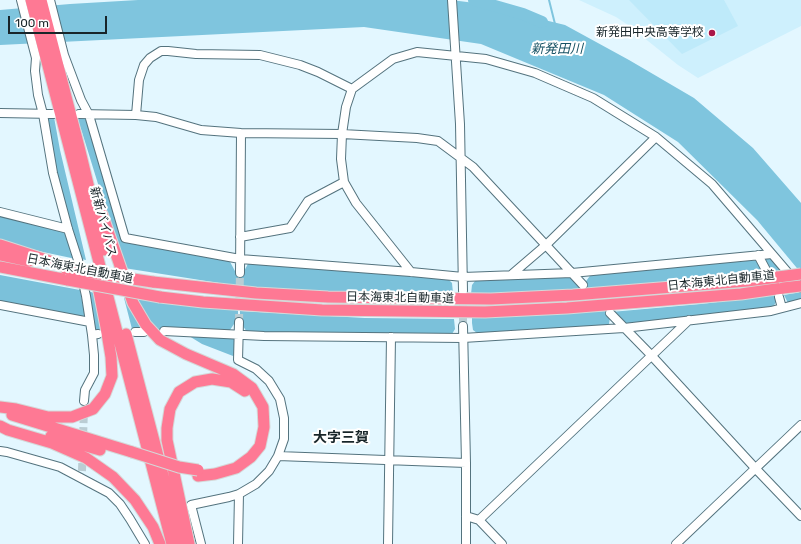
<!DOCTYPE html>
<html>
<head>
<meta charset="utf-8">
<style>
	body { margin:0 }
	#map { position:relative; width:801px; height:544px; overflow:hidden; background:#e3f7ff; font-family:Rubik,sans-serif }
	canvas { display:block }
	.scale { position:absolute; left:8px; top:16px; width:99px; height:18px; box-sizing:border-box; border:2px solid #182529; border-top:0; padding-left:5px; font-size:12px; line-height:14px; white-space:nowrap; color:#182529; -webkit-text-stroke:3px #fff; paint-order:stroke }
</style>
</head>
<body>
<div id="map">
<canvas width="801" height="544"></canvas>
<div class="scale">100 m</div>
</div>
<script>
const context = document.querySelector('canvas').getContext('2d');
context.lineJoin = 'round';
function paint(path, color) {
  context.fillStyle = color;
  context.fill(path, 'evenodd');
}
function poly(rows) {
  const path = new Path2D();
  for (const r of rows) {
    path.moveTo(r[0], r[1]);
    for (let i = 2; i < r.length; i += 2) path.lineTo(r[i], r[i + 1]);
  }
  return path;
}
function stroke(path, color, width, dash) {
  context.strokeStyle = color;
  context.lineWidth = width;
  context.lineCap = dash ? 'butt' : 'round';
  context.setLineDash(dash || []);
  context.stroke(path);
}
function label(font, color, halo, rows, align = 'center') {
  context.font = font + ' Rubik,"Noto Sans JP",sans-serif';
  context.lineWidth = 4;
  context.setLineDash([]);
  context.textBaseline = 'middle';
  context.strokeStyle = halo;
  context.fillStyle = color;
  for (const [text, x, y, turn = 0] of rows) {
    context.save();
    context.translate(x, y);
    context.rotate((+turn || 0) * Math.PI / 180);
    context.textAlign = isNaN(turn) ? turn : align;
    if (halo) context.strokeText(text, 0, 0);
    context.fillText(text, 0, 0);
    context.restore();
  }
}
paint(poly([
	[579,0,801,0,801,26,698,78,678,65,628,25,616,17]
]), '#cef0fd');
paint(poly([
	[629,0,724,0,738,26,682,54]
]), '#beeafa');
paint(poly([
	[48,116,54,117,60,150,86,260,81,259,59,189,45,119],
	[87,117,123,240,228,258,236,273,238,273,238,286,124,268,82,132,77,118],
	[0,214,63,231,66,234,76,259,43,252,0,241],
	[773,258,784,270,771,271,765,259],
	[759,260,764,271,752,274,593,289,588,288,584,284,592,273],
	[249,262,448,279,452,283,453,293,346,294,264,289,241,286,241,273,243,273],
	[0,275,80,290,85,316,75,317,0,302],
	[572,276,586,289,471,294,472,285,475,281,478,279],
	[88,291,94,293,102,332,98,332,93,329],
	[801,292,801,302,789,305,784,295],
	[776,295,778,299,773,307,627,324,617,314,611,312,701,304],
	[124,298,127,299,145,329,132,329],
	[136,299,238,310,238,322,236,321,228,333,156,329,152,326],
	[240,311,365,318,454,319,455,329,452,334,448,337,248,334,240,321],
	[607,311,610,318,609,324,606,326,477,333,473,330,472,323,472,318],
	[189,336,234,337,236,352,233,356,202,344]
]), '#7bc1da');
paint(poly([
	[138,0,451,0,475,3,565,25,629,60,694,98,753,148,801,203,801,273,757,220,678,142,604,95,481,44,364,27,0,45,0,10,70,4]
]), '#7fc5de');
stroke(poly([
	[549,0,555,24]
]), '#7fc5de', 2);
stroke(poly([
	[474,0,523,14,542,22]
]), '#7fc5de', 12);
stroke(poly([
	[463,293,463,326],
	[239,322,240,273],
	[82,471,84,408]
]), '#bacdd4', 8, [8, 4]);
const minor = poly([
	[21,0,36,58,35,71,38,95,43,114,53,173,68,229,78,260,86,296,92,335,98,334],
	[50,0,64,55,81,100,89,115,125,238,240,259,411,272,463,277,572,273,772,254,801,288],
	[452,0,460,124,463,291],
	[0,113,54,114],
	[79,114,136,115,156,117,201,130,241,133,342,134,417,138,438,141,473,167,583,285],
	[136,115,139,80,144,65,150,58,161,51,168,51,196,54,260,55,300,65,318,72,352,89],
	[0,212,68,229],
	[240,237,290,228,308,201,344,182],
	[758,255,766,270],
	[411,272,356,203,344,182,341,159,342,134,346,107,352,89,393,59,417,52,486,59,535,73,593,98,656,137,712,184,772,254],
	[240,273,241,133],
	[511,275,546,245,656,137],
	[779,297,782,308],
	[0,305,90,322],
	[610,313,651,355,756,469,801,516],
	[463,326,466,463,466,544],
	[164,331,264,336,463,338,624,328,771,311,801,303],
	[135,332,144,332],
	[84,401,85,390,94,373,94,355,92,335],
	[0,451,7,452,60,467,109,493,120,504,130,519,145,544],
	[278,456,466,463],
	[466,516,479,520,502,544],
	[479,520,689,320],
	[201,544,191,505,229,497,239,494,256,484,269,471,278,456,284,439,284,418,280,399,269,381,256,369,238,360,239,322],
	[238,544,239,494],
	[388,544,391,337],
	[676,544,801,425]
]);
const highway = poly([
	[31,0,172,544],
	[41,0,79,147,104,250],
	[102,214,133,303,146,325,160,340,186,354,233,374,252,388,263,407,264,427,260,446,251,457,236,468,215,474,198,476],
	[0,245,65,266],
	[0,255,29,261],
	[0,267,68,280],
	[153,282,256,293,328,297,491,299,573,295,747,281,778,277],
	[160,297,203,302,322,310,485,312,567,308,741,294,783,288],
	[126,334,181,544],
	[0,407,16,409,48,417,72,417,93,409,105,394,112,376,111,357,106,327,96,276],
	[12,415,132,452],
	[0,426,8,430,52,443,86,458,113,477,135,500,153,527,160,544],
	[51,436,100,450],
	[189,544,167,440,167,428,170,409,179,392,195,382,212,379,231,382,245,391]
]);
stroke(minor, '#54737e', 10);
stroke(highway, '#d5d8d8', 13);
stroke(minor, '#fff', 8);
stroke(highway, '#fe7994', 11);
const highwayBridge = poly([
	[66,269,153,282],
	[778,277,801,274],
	[68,280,160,297],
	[783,288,801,286],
	[132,452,179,467,198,470]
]);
stroke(highwayBridge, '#d5d8d8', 13, []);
stroke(highwayBridge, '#fe7994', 11);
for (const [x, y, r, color] of [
	[712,33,4,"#aa1648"]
]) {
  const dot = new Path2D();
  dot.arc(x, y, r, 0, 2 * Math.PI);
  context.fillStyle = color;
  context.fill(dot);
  stroke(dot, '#fff', 1.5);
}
label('12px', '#182529', '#fff', [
	["新発田中央高等学校",704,33]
], 'right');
label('12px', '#182529', '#fff', [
	["新新バイパス",103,222,75],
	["日本海東北自動車道",80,269,11],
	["日本海東北自動車道",721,281,-6],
	["日本海東北自動車道",400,298,1]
]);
label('italic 13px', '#175264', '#fff', [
	["新発田川",557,49]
]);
label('bold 14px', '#182529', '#fff', [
	["大字三賀",341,438]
]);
</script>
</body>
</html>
